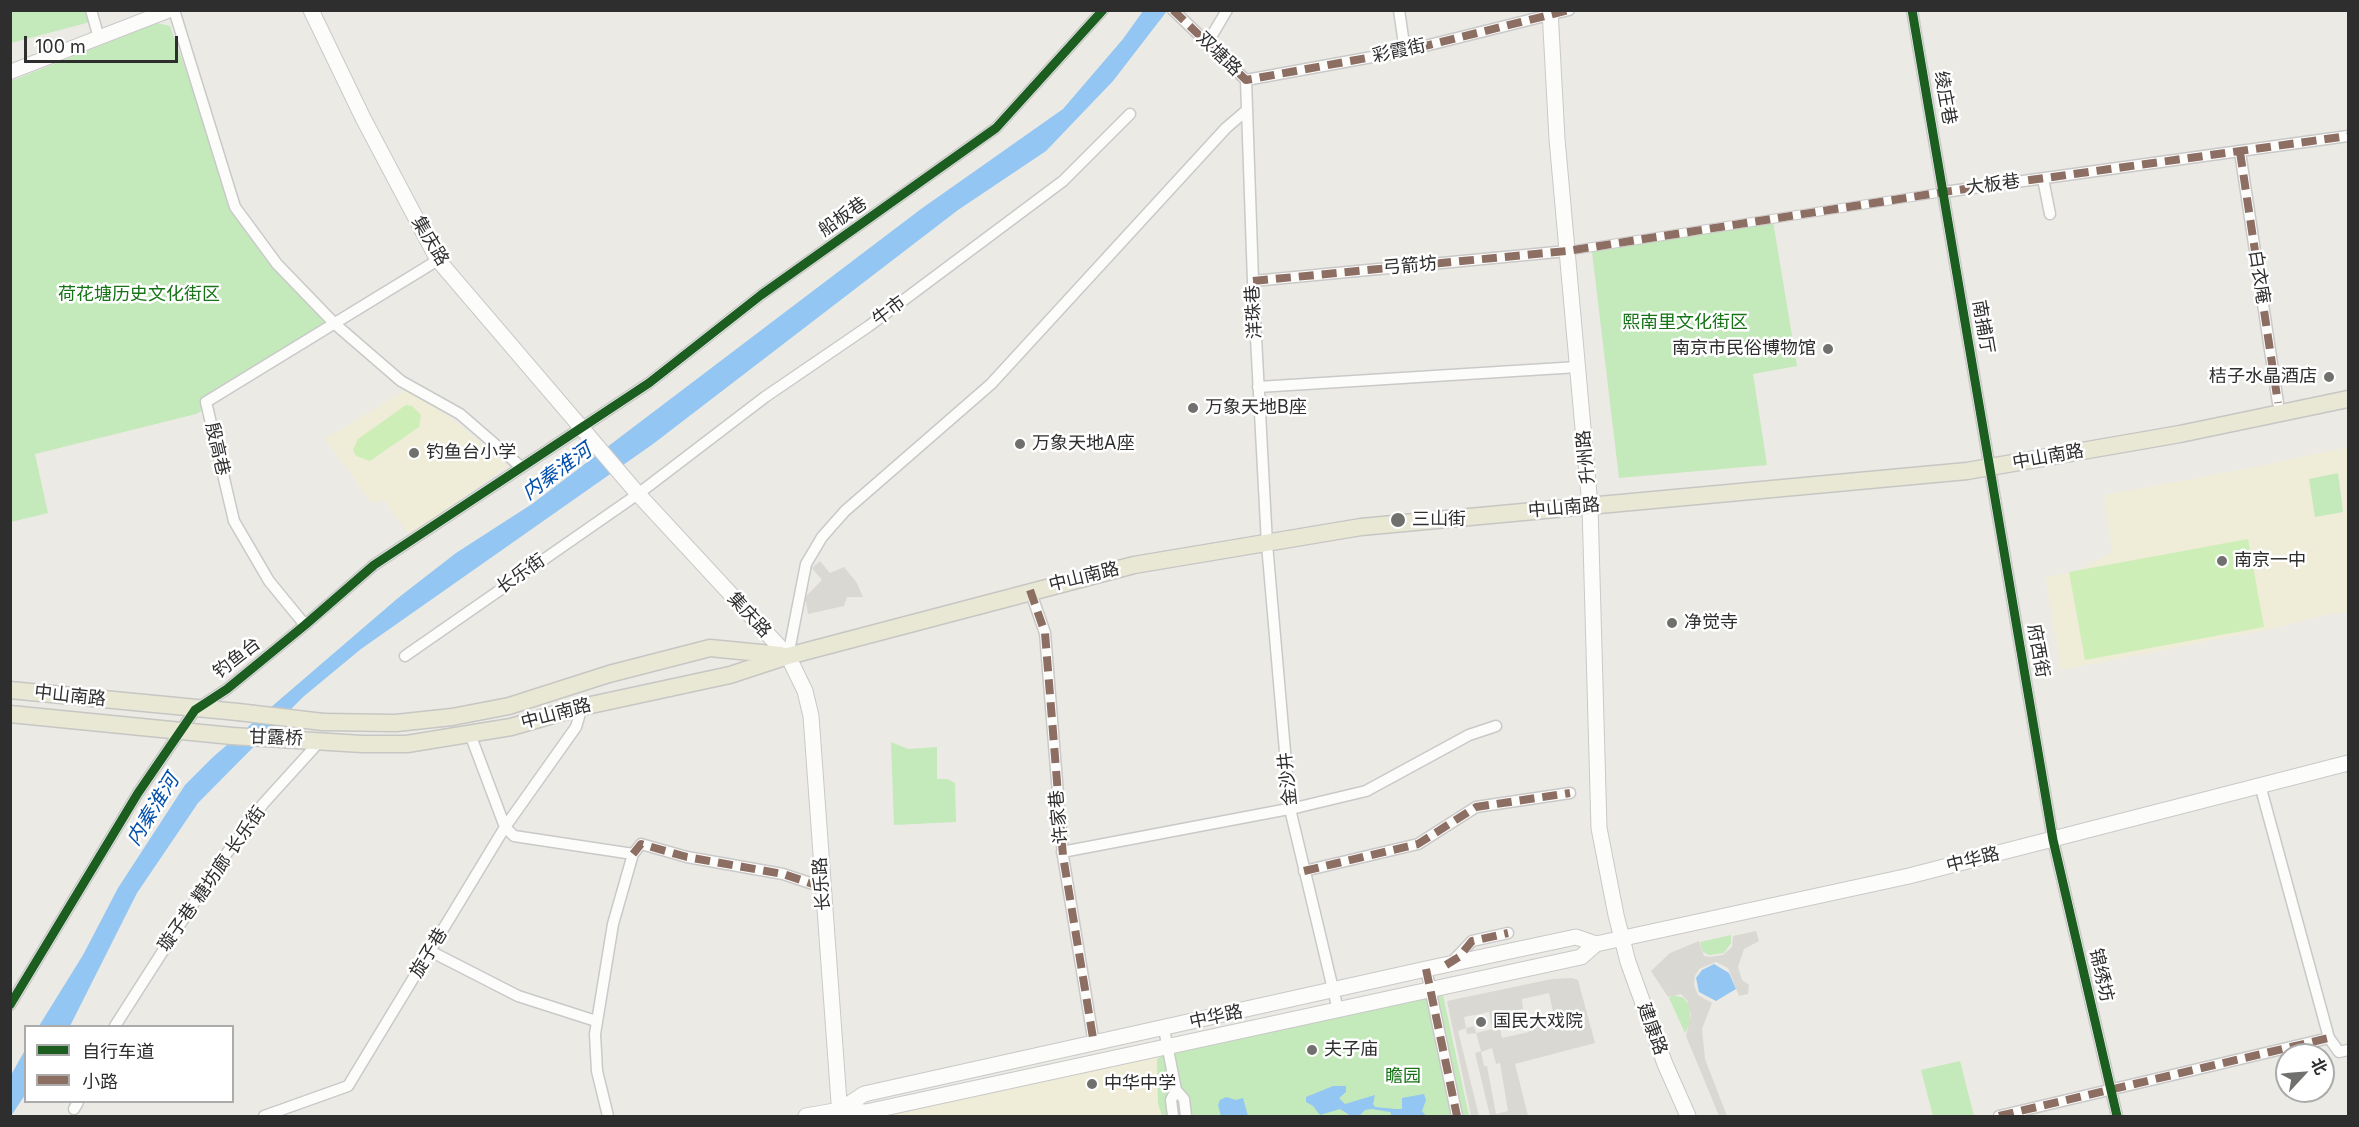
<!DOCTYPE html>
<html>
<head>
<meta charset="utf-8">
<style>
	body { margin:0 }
	#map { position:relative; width:2359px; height:1127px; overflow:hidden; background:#eceae4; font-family:Inter,"Noto Sans SC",sans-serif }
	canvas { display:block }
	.frame { position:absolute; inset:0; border:12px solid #2e2e2e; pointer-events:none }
	.legend { position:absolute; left:24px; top:1025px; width:210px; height:78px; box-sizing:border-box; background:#fff; border:2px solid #ababab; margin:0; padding:8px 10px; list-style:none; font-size:18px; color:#2e2e2e }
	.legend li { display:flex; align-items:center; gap:12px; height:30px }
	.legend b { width:30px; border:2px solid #ababab }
	.north { position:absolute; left:2275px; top:1043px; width:60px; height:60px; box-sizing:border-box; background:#fff; border:2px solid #ababab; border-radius:50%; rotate:64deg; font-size:16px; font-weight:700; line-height:24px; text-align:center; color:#2e2e2e }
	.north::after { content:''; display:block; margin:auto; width:21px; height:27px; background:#70706e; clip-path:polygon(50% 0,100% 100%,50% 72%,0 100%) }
	.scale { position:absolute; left:24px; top:36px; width:154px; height:27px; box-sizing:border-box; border:3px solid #2e2e2e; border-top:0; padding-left:8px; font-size:18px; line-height:21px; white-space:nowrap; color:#2e2e2e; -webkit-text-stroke:4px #fff; paint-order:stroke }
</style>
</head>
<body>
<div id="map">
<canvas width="2359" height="1127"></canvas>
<div class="frame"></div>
<ul class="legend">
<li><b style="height:8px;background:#1b5e20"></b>自行车道</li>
<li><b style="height:8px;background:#8d6e63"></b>小路</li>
</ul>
<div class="north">北</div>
<div class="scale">100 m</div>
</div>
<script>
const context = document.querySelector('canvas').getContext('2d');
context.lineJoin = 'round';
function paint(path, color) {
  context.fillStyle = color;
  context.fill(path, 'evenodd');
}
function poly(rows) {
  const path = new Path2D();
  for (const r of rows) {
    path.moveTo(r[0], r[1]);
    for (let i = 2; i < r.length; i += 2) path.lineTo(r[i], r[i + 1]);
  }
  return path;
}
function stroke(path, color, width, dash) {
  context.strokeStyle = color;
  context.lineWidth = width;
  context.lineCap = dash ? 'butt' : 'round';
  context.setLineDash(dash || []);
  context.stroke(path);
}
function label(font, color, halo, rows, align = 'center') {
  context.font = font + ' Inter,"Noto Sans SC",sans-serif';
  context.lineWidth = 5;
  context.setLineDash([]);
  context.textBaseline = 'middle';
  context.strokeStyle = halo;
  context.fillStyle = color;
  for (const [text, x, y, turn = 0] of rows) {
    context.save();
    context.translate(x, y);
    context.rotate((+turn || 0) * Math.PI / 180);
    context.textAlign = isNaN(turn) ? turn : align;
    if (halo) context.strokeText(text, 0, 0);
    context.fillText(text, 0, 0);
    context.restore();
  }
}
paint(poly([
	[409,388,453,420,508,466,410,535,384,500,372,503,325,439],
	[2348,447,2348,613,2323,615,2275,628,2061,670,2045,577,2078,571,2112,552,2104,495,2256,467],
	[1156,1051,1166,1116,888,1116]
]), '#efecd8');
paint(poly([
	[11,11,87,11,90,22,11,43],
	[157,23,170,26,235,207,333,331,196,414,35,454,48,513,11,522,11,81],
	[1773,221,1797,366,1753,374,1767,465,1619,478,1592,252],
	[2338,473,2343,512,2315,517,2309,479],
	[891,742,908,749,937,747,937,779,947,779,955,783,956,822,894,825],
	[1731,935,1731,943,1724,953,1709,955,1703,952,1700,942],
	[1443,995,1469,1116,1162,1116,1158,1103,1157,1059,1186,1040],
	[1673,995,1684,998,1690,1007,1690,1023,1685,1033,1669,998],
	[1960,1061,1974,1116,1933,1116,1921,1070]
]), '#c4e9bb');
paint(poly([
	[406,405,412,406,421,415,419,427,370,461,356,456,353,450,358,439],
	[2248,539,2264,627,2085,660,2069,572]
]), '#ceeeb8');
paint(poly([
	[820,561,830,573,844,567,857,583,863,597,847,597,844,606,808,614,805,597,822,580,812,568],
	[1756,931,1759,941,1744,949,1738,967,1742,980,1749,985,1748,994,1739,996,1728,968,1716,962,1699,969,1695,976,1694,985,1698,995,1712,1003,1702,1029,1705,1059,1727,1116,1719,1116,1686,1036,1691,1015,1687,1000,1681,994,1668,997,1651,971,1670,953,1699,941,1704,956,1710,957,1723,955,1732,947,1733,936],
	[1572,978,1578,980,1595,1043,1515,1064,1528,1116,1490,1116,1475,1053,1481,1051,1476,1033,1467,1034,1466,1028,1458,1031,1479,1116,1471,1116,1447,1001,1552,979],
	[1549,993,1555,1021,1528,1026,1529,1032,1502,1038,1497,1015,1523,1009,1522,999],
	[1489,1012,1492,1029,1476,1033,1474,1026,1466,1028,1464,1017],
	[1492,1048,1496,1064,1500,1063,1508,1111,1496,1114,1487,1066,1484,1066,1481,1052]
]), '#dad8d2');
paint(poly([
	[1143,11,1167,11,1113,81,1046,151,958,210,653,444,361,649,303,697,198,803,137,893,70,1026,39,1026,83,955,118,888,185,785,213,757,398,598,456,553,532,504,921,209,1063,109,1123,39],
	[1714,964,1729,973,1736,989,1716,1001,1699,992,1696,978,1702,970],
	[25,1050,25,1095,11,1116,11,1075],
	[1333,1086,1346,1086,1346,1092,1339,1098,1345,1104,1375,1095,1373,1104,1375,1107,1396,1109,1402,1109,1402,1098,1424,1094,1426,1100,1422,1111,1426,1116,1392,1116,1390,1112,1372,1109,1365,1110,1359,1116,1351,1116,1340,1109,1320,1115,1313,1106,1306,1102,1306,1097],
	[1226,1097,1236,1100,1243,1098,1248,1116,1221,1116,1218,1105,1220,1100]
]), '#93c6f2');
const pedestrian = poly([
	[1567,251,1944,192]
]);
const minor = poly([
	[91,10,99,38],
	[174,10,235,207,277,264,335,324,401,381,460,414,520,466],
	[1173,10,1246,80],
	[1399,10,1405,51],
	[1912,10,2053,840,2117,1116],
	[1208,42,1227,10],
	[1246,80,1253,281,1267,544,1290,809,1338,1010],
	[1246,80,1405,51,1569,10],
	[2240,152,2278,403],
	[2043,179,2050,214],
	[1944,192,2348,136],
	[1253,281,1567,251],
	[1258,387,1578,367],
	[1030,590,1045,633,1063,856,1094,1044],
	[305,625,269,581,234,521,206,402,438,260],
	[405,656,638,494,765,397,869,326,1063,181,1130,114],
	[788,656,806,564,822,537,845,511,991,384,1226,128,1247,110],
	[577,708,579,717,576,727,505,827,514,836,633,854,613,924,595,1034,597,1071,608,1116],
	[2260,785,2329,1038,2339,1052,2348,1050],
	[1062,852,1299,807,1366,791,1469,735,1496,726],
	[633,854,641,844,687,857,783,874,822,887],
	[1304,871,1418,844,1476,807,1570,793],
	[430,951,518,996,596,1021],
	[1452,962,1472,941,1508,933],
	[1426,969,1457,1116],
	[10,1005,138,793,195,710,227,689,305,625,374,565,649,383,761,295,996,128,1103,10],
	[115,1026,216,868,263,804,321,740],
	[1164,1029,1176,1090,1184,1099,1186,1116],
	[74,1109,78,1102],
	[264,1116,348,1086,505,827,470,734],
	[1173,1116,1171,1100,1176,1090],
	[1999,1116,2329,1038]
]);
const tertiary = poly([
	[10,72,170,10]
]);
const secondary = poly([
	[311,10,363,118,438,260,638,494,788,656,805,691,811,716,840,1116],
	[1550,10,1557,139,1590,506,1599,828,1616,915,1628,962,1665,1064,1688,1116],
	[840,1110,864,1094,1426,969,1576,937,1596,944,1909,876,2348,763],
	[806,1116,840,1110,866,1112,1581,957,1596,944]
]);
const primary = poly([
	[10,690,238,712],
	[10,714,232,736,362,744,407,744,511,727,577,708,730,675,788,656,1134,565,1361,527,1967,471,2180,434,2348,399],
	[323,722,396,723,452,717,509,706,609,674,710,648,781,655]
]);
stroke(pedestrian, '#cac9c9', 10);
stroke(minor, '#cac9c9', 13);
stroke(tertiary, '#cac9c9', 16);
stroke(secondary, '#cac9c9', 17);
stroke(primary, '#c6c6c4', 19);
stroke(pedestrian, '#fcfcfb', 8);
stroke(minor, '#fcfcfb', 10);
stroke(tertiary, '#fcfcfb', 14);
stroke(secondary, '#fcfcfb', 15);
stroke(primary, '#e9e8d5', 16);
const primaryBridge = poly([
	[238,712,323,722]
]);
stroke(primaryBridge, '#c6c6c4', 19, []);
stroke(primaryBridge, '#e9e8d5', 16);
stroke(poly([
	[1173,10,1246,80,1405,51,1569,10],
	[2240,152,2278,403],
	[1253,281,1567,251,1944,192,2348,136],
	[1030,590,1045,633,1063,856,1094,1044],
	[633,854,641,844,687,857,783,874,822,887],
	[1304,871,1418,844,1476,807,1570,793],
	[1446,965,1459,957,1472,941,1508,933],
	[1426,969,1457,1116],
	[1999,1116,2329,1038]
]), '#8d6e63', 8, [15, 8]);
stroke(poly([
	[1912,10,2053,840,2117,1116],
	[10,1005,138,793,195,710,227,689,305,625,374,565,649,383,761,295,996,128,1103,10]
]), '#1b5e20', 9);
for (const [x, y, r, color] of [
	[1828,349,6,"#70706e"],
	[2329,377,6,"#70706e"],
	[1193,408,6,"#70706e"],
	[1020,444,6,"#70706e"],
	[414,453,6,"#70706e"],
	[1398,520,8,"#70706e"],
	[2222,561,6,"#70706e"],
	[1672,623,6,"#70706e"],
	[1481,1022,6,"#70706e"],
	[1312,1050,6,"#70706e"],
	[1092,1084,6,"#70706e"]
]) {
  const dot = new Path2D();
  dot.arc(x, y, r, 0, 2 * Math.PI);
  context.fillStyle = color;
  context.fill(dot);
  stroke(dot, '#fff', 2);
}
label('18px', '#2e2e2e', '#fff', [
	["彩霞街",1399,51,-12],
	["双塘路",1219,54,44],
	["绫庄巷",1945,98,80],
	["大板巷",1993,185,-8],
	["船板巷",843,217,-35],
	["集庆路",430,241,59],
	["弓箭坊",1410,266,-5],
	["白衣庵",2259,277,81],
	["牛市",889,311,-37],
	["洋珠巷",1254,312,-93],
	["南捕厅",1983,327,80],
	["殷高巷",217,449,77],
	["升州路",1586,457,-95],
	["中山南路",2048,457,-10],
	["中山南路",1564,508,-5],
	["长乐街",521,574,-35],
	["中山南路",1084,577,-14],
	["集庆路",749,615,47],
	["府西街",2038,651,80],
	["钓鱼台",237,658,-38],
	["中山南路",70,696,6],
	["中山南路",556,714,-15],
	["甘露桥",276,738,2],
	["金沙井",1288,779,-96],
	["许家巷",1059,817,-95],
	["中华路",1973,860,-14],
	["璇子巷 糖坊廊 长乐街",212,879,-55],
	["长乐路",822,884,-94],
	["旋子巷",429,953,-59],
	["锦绣坊",2101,975,77],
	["中华路",1216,1017,-12],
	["建康路",1652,1029,70]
]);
label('18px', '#167316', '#fff', [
	["荷花塘历史文化街区",139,295],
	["熙南里文化街区",1685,323],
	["瞻园",1403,1077]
]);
label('18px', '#2e2e2e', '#fff', [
	["南京市民俗博物馆",1816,349,"right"],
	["桔子水晶酒店",2317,377,"right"],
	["万象天地B座",1205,408],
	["万象天地A座",1032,444],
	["钓鱼台小学",426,453],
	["三山街",1412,520],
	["南京一中",2234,561],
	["净觉寺",1684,623],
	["国民大戏院",1493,1022],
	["夫子庙",1324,1050],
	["中华中学",1104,1084]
], 'left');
label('italic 20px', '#034fac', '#fff', [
	["内秦淮河",557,472,-36],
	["内秦淮河",153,810,-58]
]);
</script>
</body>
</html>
